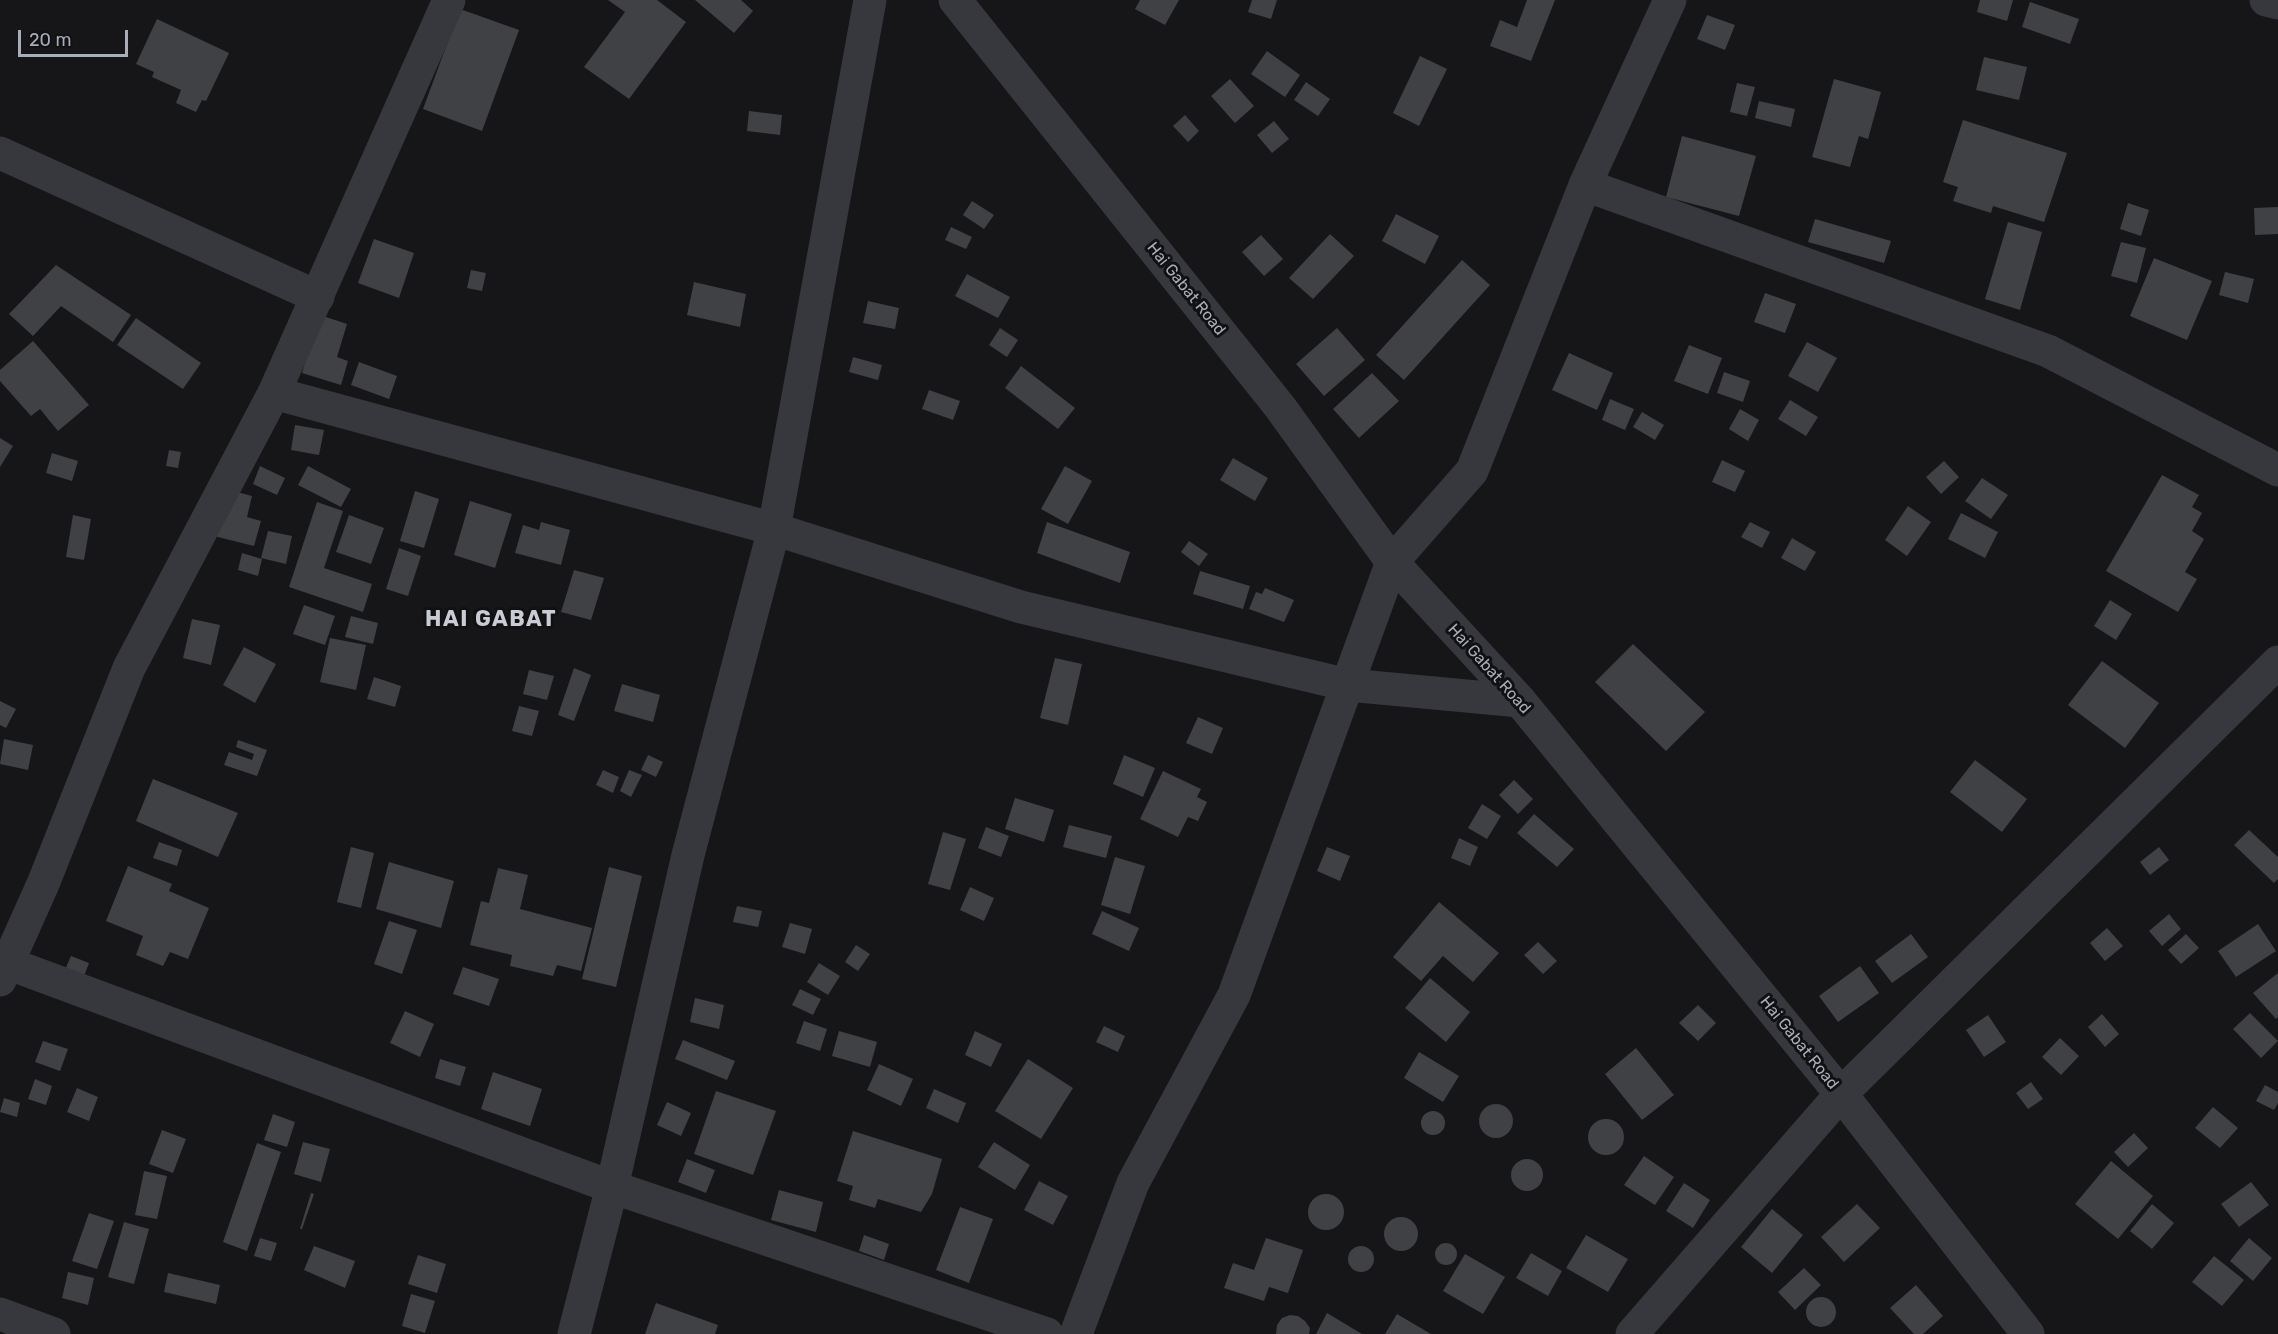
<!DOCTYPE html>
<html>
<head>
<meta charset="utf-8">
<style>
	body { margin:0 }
	#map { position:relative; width:2278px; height:1334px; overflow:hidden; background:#161618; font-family:Rubik,sans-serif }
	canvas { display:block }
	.scale { position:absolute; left:18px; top:30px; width:110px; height:27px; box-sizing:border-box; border:3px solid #a8adb8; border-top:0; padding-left:8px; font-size:18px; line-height:21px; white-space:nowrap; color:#a8adb8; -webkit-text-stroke:4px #111113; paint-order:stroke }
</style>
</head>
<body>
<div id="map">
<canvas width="2278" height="1334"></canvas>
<div class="scale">20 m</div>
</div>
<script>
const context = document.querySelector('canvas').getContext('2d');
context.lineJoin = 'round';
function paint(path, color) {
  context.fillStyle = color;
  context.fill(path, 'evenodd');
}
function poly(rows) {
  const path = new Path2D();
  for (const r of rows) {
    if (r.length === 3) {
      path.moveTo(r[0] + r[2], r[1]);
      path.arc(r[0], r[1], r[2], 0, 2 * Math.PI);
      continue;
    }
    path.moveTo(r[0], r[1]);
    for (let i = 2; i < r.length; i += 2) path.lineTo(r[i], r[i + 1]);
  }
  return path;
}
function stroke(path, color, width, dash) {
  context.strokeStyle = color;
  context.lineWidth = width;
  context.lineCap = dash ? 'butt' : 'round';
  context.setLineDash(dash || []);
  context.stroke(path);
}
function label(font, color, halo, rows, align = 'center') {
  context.font = font + ' Rubik,sans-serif';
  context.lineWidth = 6;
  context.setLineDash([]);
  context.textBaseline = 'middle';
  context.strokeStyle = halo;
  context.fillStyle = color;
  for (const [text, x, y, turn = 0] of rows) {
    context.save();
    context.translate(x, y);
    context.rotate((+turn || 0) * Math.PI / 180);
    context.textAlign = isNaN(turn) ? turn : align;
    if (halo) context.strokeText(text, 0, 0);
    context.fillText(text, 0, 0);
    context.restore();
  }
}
paint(poly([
	[608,0,657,0,686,22,629,99,584,67,625,12],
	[695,0,741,0,753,11,734,33],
	[1140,0,1179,0,1165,25,1135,9],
	[1252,0,1277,0,1271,19,1248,12],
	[1527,0,1555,0,1531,61,1490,46,1500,20,1517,27],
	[1980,0,2013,0,2007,21,1977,12],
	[2030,2,2079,19,2070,44,2022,27],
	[460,9,519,30,482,131,423,109],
	[1707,15,1735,25,1725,50,1697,39],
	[157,19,229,53,206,101,202,100,196,112,176,103,181,90,152,77,154,72,136,64],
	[1267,51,1300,75,1285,97,1251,74],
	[1420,56,1447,69,1419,126,1393,113],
	[1984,57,2027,67,2019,100,1976,90],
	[1230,79,1254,106,1235,123,1211,96],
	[1834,79,1881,92,1868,139,1859,136,1850,167,1812,157],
	[1306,82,1330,99,1318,116,1294,100],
	[1737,83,1755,87,1747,116,1730,112],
	[1759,101,1795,109,1791,127,1755,118],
	[749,111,782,115,780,135,747,131],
	[1185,115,1199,131,1188,142,1173,126],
	[1963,120,2067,153,2044,222,1993,206,1991,213,1953,201,1958,187,1943,182],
	[1274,121,1289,139,1272,153,1257,135],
	[1682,136,1756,156,1739,216,1666,197],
	[972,201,994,215,984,229,963,215],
	[2128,203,2149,210,2141,236,2120,229],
	[2278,207,2278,234,2255,235,2254,208],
	[1396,214,1439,236,1425,264,1382,241],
	[1815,219,1891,241,1884,263,1808,242],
	[2008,222,2042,232,2020,310,1985,299],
	[951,227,972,237,966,249,945,240],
	[1330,234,1354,256,1313,299,1289,278],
	[1261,235,1283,259,1264,276,1242,252],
	[374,239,414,253,399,298,358,283],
	[2121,242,2146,248,2137,283,2111,276],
	[2154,258,2212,281,2187,340,2130,316],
	[1462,260,1490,285,1404,380,1376,355],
	[56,265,131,315,113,342,61,306,33,336,9,314],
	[471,270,486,273,482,291,467,288],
	[2225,272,2254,279,2248,303,2219,295],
	[967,274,1010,297,998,318,955,296],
	[694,282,746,294,740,327,687,315],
	[1765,293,1796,304,1785,333,1754,322],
	[868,301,899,308,895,329,863,323],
	[320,315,347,324,337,357,348,361,341,385,302,373],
	[136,318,201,363,183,389,117,345],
	[1000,328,1018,340,1007,357,989,345],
	[1337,328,1365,360,1324,396,1296,364],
	[33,341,89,405,58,431,40,409,31,416,0,381,0,370],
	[1807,342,1837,358,1818,392,1788,376],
	[1689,345,1722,358,1708,394,1674,381],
	[1569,353,1613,373,1597,410,1552,390],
	[853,357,882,365,878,380,849,372],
	[359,362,397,376,389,399,351,385],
	[1021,366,1075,408,1058,429,1005,388],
	[1724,372,1750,381,1743,402,1717,393],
	[1372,373,1399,401,1359,438,1333,409],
	[929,390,960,401,953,420,922,409],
	[1610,399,1634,409,1625,430,1602,420],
	[1790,400,1818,417,1806,436,1778,419],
	[1740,409,1759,420,1748,441,1729,429],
	[1642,412,1664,425,1655,440,1633,427],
	[295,425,324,430,319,455,291,450],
	[0,438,13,446,0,467],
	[169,450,181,452,178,468,166,466],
	[52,453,78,461,72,481,46,473],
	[1233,458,1268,478,1255,501,1220,480],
	[1722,460,1745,471,1735,492,1712,482],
	[1944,461,1959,477,1941,494,1926,477],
	[260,466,285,478,277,495,253,484],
	[308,466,351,489,341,507,298,485],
	[1065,466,1092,481,1068,524,1041,509],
	[2162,475,2199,495,2192,507,2202,513,2192,531,2204,539,2185,572,2197,579,2178,612,2106,571],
	[1982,478,2008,495,1991,519,1965,501],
	[226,489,252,496,247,517,261,521,254,546,214,536],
	[415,491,439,499,424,548,400,541],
	[470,501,512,514,495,568,454,555],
	[317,502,343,511,324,568,372,584,363,612,289,587],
	[1908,506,1931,522,1907,556,1885,540],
	[1961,513,1998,532,1985,558,1948,539],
	[73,515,91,519,84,560,66,557],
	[349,515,384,528,371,564,336,552],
	[541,522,570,530,561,565,515,553,523,525,539,530],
	[1047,522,1130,552,1120,583,1037,553],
	[1750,522,1770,532,1762,548,1741,537],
	[268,531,292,536,286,564,261,558],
	[1792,538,1816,552,1805,571,1781,558],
	[1189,541,1208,554,1199,566,1181,552],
	[399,548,421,556,408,596,386,589],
	[242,553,262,559,258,576,238,570],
	[574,570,604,578,591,620,561,612],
	[1200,571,1250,586,1243,609,1193,594],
	[1265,588,1294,600,1284,622,1249,609,1256,592,1262,594],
	[2110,600,2132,614,2116,640,2094,626],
	[304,605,335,616,325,645,293,634],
	[351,616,378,623,373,644,345,637],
	[192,619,220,625,211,665,183,658],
	[330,638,366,645,356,690,320,682],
	[1633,644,1705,712,1666,751,1595,682],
	[244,647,276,664,255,703,223,685],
	[1055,658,1082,664,1068,725,1040,718],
	[2102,661,2159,703,2125,748,2068,705],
	[574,668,591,675,574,721,558,715],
	[529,670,554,676,547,700,523,694],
	[374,677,401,686,395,707,367,699],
	[622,684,660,695,653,722,614,711],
	[0,701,16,709,6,728,0,725],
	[519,706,539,711,532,736,512,731],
	[1198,717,1223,728,1212,754,1186,743],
	[4,739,33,745,28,770,0,764],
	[238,740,267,750,257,776,224,765,229,752,252,760,254,754,236,747],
	[648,755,663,762,656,777,641,770],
	[1124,755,1155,768,1143,797,1113,784],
	[1975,760,2027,799,2002,832,1950,792],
	[603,770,619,777,613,793,596,785],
	[629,770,642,775,631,797,620,791],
	[1163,771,1201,789,1197,797,1207,802,1198,821,1188,817,1178,837,1140,819],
	[153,779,238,813,218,857,136,821],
	[1514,780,1533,799,1518,814,1499,795],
	[1015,798,1054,810,1044,842,1005,829],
	[1482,804,1501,816,1487,839,1468,828],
	[1534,814,1574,849,1557,867,1517,833],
	[1069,825,1112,836,1106,858,1063,847],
	[986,827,1009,836,1001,857,978,848],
	[2249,830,2278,857,2278,879,2274,883,2234,845],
	[943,832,966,839,950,890,928,884],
	[1459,838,1478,847,1470,866,1451,858],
	[159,842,182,850,177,866,153,858],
	[351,847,374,853,361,908,337,902],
	[1327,847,1350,856,1340,881,1317,871],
	[2159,847,2169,860,2150,875,2140,862],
	[1115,857,1145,866,1130,914,1101,905],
	[389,862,454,881,441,928,376,909],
	[128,866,172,884,169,891,209,908,188,959,170,952,163,966,136,955,143,936,106,921],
	[609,867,642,876,616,987,582,979],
	[498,868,528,875,520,909,592,928,581,971,557,965,553,976,510,966,512,955,470,945,481,901,489,903],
	[970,887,994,898,984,921,960,910],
	[1439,902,1499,953,1473,982,1443,956,1421,981,1393,957],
	[737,906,762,911,758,927,733,922],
	[1102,911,1139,928,1129,951,1092,934],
	[2169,914,2181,929,2162,946,2149,931],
	[389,921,417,930,402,974,374,964],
	[790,923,812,929,805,954,782,947],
	[2258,924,2276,951,2236,977,2218,951],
	[2107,928,2123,946,2105,961,2090,943],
	[1911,934,1928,957,1892,983,1875,961],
	[2186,934,2199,948,2181,964,2168,950],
	[1538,942,1557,961,1543,974,1524,955],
	[856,945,870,954,858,971,845,962],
	[71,956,89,963,83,979,64,972],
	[819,963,840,976,828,995,807,982],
	[1860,966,1879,993,1838,1022,1819,996],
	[463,967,499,979,489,1006,453,994],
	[2278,973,2278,1017,2276,1019,2253,993],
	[1430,978,1470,1012,1446,1042,1405,1008],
	[800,989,821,999,813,1015,792,1005],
	[695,998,724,1005,719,1029,690,1022],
	[1698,1005,1716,1023,1698,1041,1679,1023],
	[405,1011,434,1024,420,1057,390,1043],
	[2250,1013,2278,1041,2261,1058,2233,1029],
	[2102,1014,2119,1034,2105,1047,2088,1027],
	[1988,1015,2006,1042,1984,1057,1966,1030],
	[804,1021,827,1029,820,1051,796,1043],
	[1104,1026,1125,1036,1118,1052,1096,1042],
	[839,1031,877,1042,870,1067,832,1056],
	[975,1031,1002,1044,991,1067,965,1055],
	[2060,1038,2079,1056,2061,1075,2042,1057],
	[683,1040,735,1061,727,1080,675,1059],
	[43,1041,68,1049,60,1071,35,1062],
	[1636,1048,1674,1095,1642,1120,1605,1074],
	[1419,1052,1459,1076,1443,1102,1404,1078],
	[440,1059,466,1067,460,1086,435,1078],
	[1028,1059,1073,1088,1041,1139,995,1111],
	[879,1064,913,1079,901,1106,867,1090],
	[493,1072,542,1089,530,1126,481,1109],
	[35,1079,52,1086,46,1105,28,1099],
	[2031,1082,2043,1099,2028,1109,2016,1093],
	[2265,1085,2278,1092,2278,1103,2274,1110,2256,1101],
	[77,1088,98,1097,89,1121,67,1112],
	[934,1089,966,1103,958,1123,926,1108],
	[716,1091,776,1111,753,1175,694,1154],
	[4,1098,20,1103,17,1117,0,1112],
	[667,1102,691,1113,681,1136,657,1125],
	[1496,1121,17],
	[2213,1107,2238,1128,2220,1148,2195,1128],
	[1433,1123,12],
	[273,1114,295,1122,287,1147,264,1140],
	[1606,1137,18],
	[162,1130,186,1139,173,1173,149,1164],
	[853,1131,942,1159,932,1194,921,1212,878,1199,875,1208,849,1200,853,1186,837,1181],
	[2134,1133,2148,1148,2128,1167,2114,1152],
	[303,1142,330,1149,321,1182,294,1174],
	[994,1142,1030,1165,1015,1190,978,1167],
	[257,1143,281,1152,247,1251,223,1242],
	[1644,1156,1674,1177,1655,1205,1624,1185],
	[687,1159,715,1170,706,1193,678,1182],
	[1527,1175,16],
	[2111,1161,2153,1196,2118,1239,2075,1204],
	[144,1171,167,1176,157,1219,135,1215],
	[1039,1181,1068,1196,1053,1225,1024,1210],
	[2251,1182,2269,1205,2239,1227,2221,1204],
	[1684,1183,1710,1200,1693,1228,1666,1211],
	[779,1190,823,1202,816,1232,771,1220],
	[311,1193,314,1194,302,1229,300,1229],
	[1326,1212,18],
	[1857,1204,1880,1228,1844,1262,1821,1237],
	[2152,1204,2174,1223,2152,1249,2130,1231],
	[960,1207,993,1219,969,1283,936,1270],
	[1772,1209,1803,1235,1772,1273,1741,1247],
	[89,1213,114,1221,97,1269,72,1261],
	[1401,1234,17],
	[124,1222,149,1229,134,1284,108,1277],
	[864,1235,889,1244,884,1260,859,1251],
	[1586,1235,1628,1259,1608,1292,1566,1268],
	[260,1238,277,1243,271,1261,254,1256],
	[1266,1238,1303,1250,1288,1293,1269,1287,1264,1301,1224,1288,1233,1263,1254,1270],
	[2249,1238,2272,1258,2253,1281,2230,1261],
	[1446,1254,11],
	[314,1246,355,1261,345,1288,304,1270],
	[1361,1259,13],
	[1531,1253,1562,1271,1548,1296,1516,1278],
	[1465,1254,1505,1277,1483,1314,1443,1291],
	[418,1255,446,1264,437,1293,408,1284],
	[2214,1256,2244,1280,2222,1306,2192,1282],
	[1804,1268,1821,1285,1795,1310,1778,1292],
	[68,1272,94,1278,88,1305,62,1298],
	[168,1273,220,1285,216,1304,164,1292],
	[1916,1285,1943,1316,1923,1334,1914,1334,1890,1308],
	[411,1294,435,1301,425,1333,402,1326],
	[1821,1312,15],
	[656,1303,718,1325,715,1334,645,1334],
	[1327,1313,1362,1334,1316,1334],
	[1397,1314,1431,1334,1385,1334],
	[1290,1315,1298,1316,1305,1321,1310,1328,1309,1334,1276,1334,1277,1325,1282,1318]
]), '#404145');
stroke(poly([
	[2266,0,2278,3],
	[0,153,318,297],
	[1585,185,2048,351,2278,470],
	[274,393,774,529,1021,607,1348,685,1520,701],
	[7,963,612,1187,1047,1334],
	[0,1314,54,1334],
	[574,1334,612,1187,688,855,774,529,870,0],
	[1076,1334,1133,1183,1234,995,1392,562,1472,471,1585,185,1670,0],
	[1632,1334,1841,1094,2278,662]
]), '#37383d', 33);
stroke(poly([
	[955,0,1280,407,1392,562,1520,701,1841,1094,2028,1334],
	[0,980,43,884,129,668,274,393,449,0]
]), '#37383d', 33);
label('16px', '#a8adb8', '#111113', [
	["Hai Gabat Road",1186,289,51],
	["Hai Gabat Road",1489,669,48],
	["Hai Gabat Road",1799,1043,51]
]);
context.letterSpacing = '1.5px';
label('bold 22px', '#c9ccd4', '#111113', [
	["HAI GABAT",491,620]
]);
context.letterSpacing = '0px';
</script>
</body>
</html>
